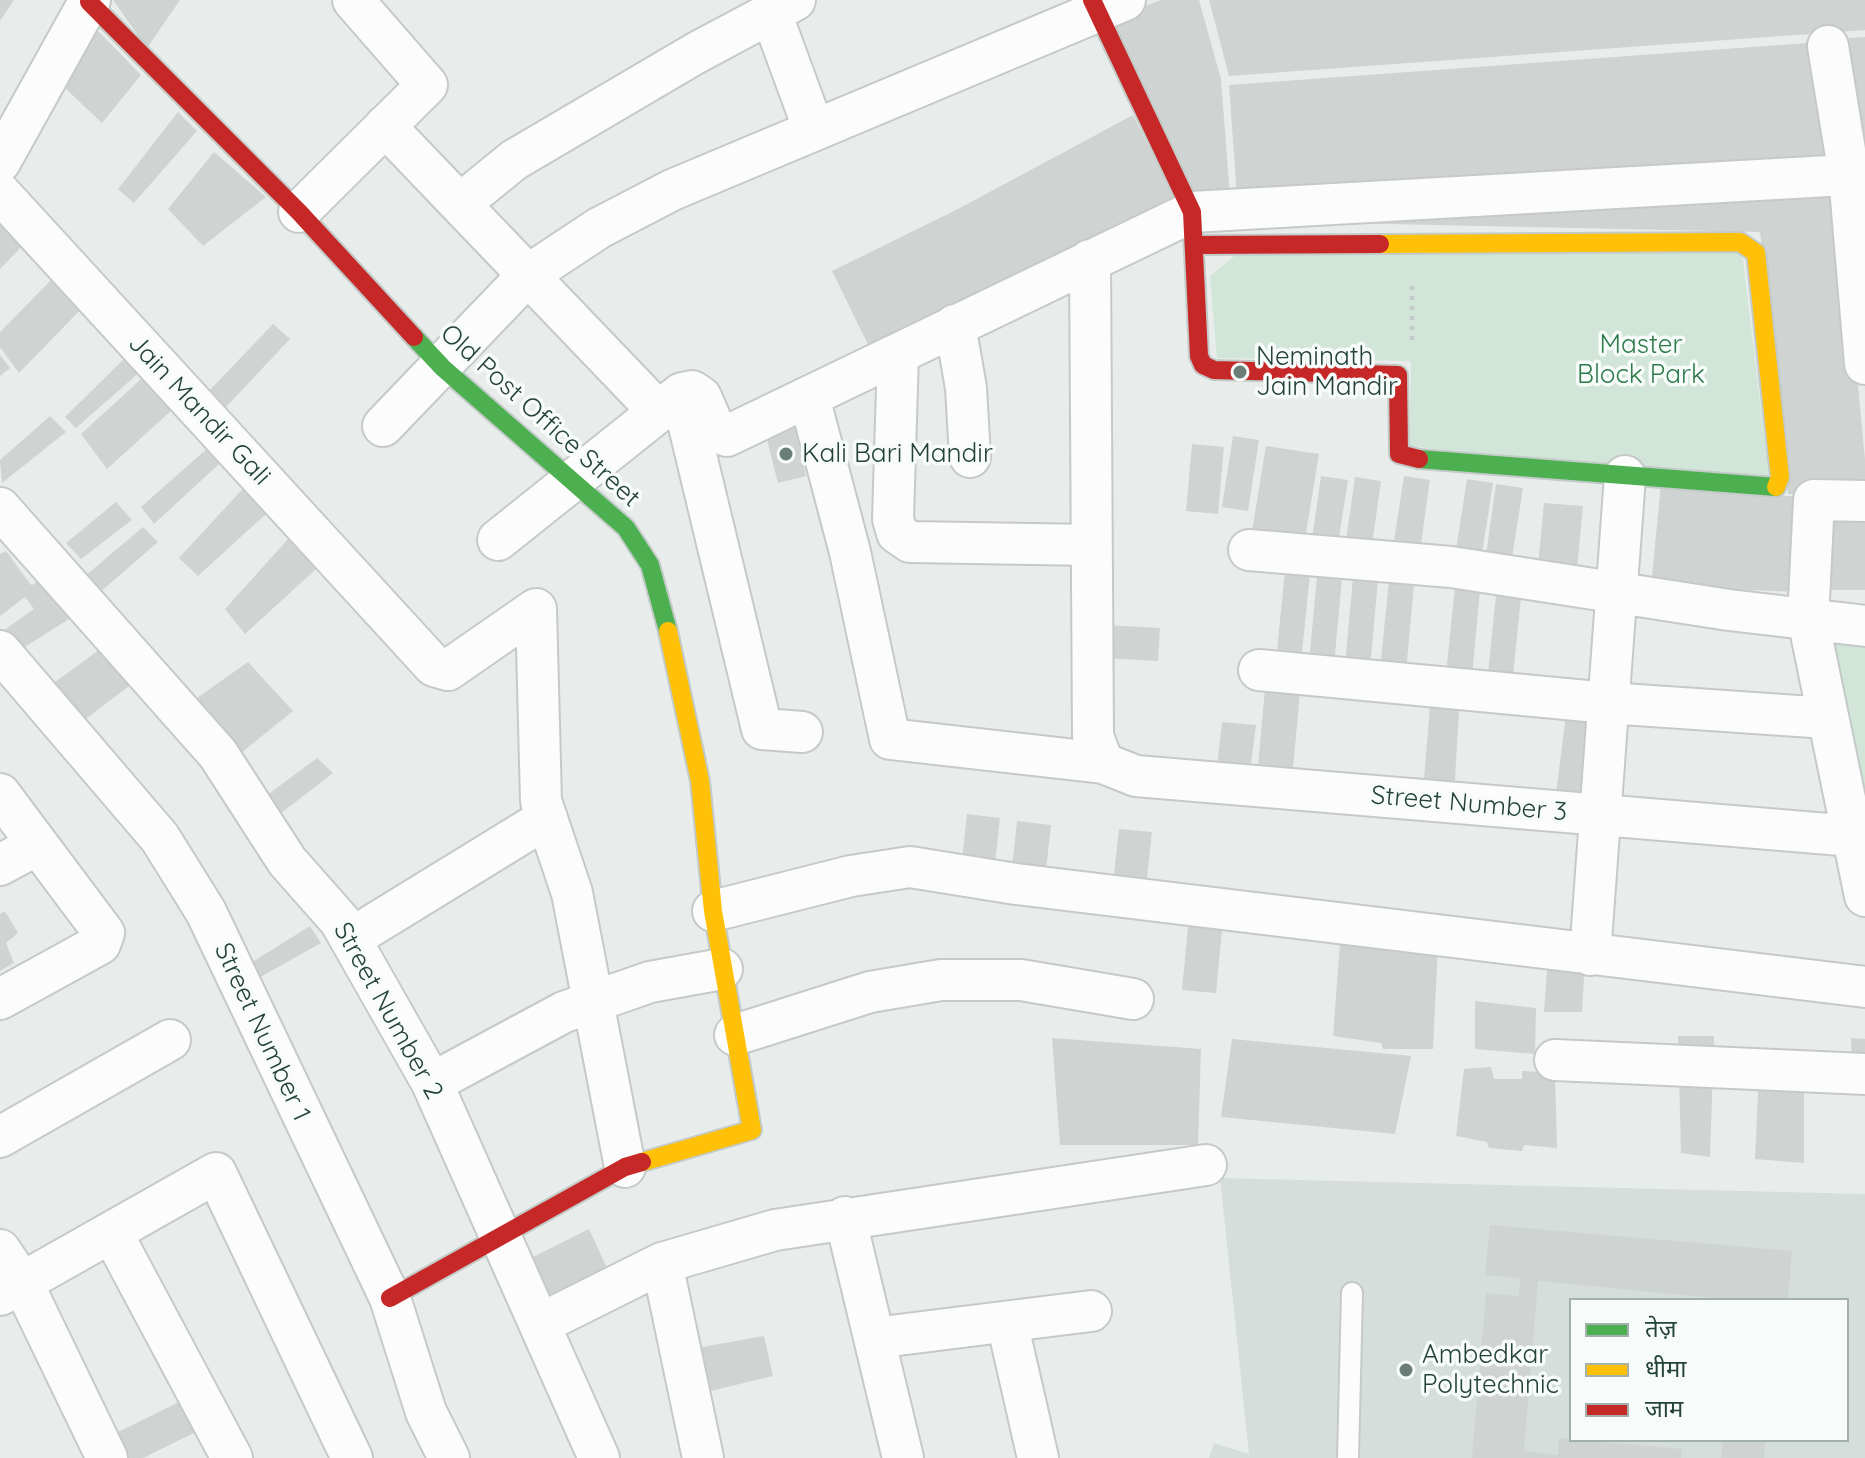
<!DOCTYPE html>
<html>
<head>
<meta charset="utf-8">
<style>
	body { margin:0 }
	#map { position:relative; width:1865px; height:1458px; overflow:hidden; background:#e8edeb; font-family:Quicksand,"Noto Sans Devanagari",sans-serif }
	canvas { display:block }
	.legend { position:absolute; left:1569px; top:1298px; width:280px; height:144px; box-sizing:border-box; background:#f7fbf9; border:2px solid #a3b1ad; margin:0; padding:10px 14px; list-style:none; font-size:24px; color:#24423a }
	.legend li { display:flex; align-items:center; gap:16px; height:40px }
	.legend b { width:40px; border:2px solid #a3b1ad }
</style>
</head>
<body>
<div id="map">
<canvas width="1865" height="1458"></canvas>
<ul class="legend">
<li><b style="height:10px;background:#4caf50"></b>तेज़</li>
<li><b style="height:10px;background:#ffc107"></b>धीमा</li>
<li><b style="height:10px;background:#c62828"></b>जाम</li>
</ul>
</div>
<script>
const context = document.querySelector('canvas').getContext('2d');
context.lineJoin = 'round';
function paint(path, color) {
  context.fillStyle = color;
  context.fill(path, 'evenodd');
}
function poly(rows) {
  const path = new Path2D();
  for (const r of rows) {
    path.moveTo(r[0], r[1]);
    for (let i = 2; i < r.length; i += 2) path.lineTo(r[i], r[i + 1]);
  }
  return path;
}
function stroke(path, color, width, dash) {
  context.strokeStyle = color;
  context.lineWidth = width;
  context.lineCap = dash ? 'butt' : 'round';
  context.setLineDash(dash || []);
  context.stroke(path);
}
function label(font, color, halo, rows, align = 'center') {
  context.font = font + ' Quicksand,sans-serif';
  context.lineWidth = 7;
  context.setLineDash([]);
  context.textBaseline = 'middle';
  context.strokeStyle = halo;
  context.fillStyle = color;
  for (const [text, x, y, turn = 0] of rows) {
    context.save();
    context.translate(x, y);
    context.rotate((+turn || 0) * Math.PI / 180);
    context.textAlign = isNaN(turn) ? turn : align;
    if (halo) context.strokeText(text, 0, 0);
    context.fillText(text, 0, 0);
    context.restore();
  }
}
paint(poly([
	[1220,1178,1865,1194,1865,1458,1209,1458,1214,1443,1249,1454],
	[1571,1300,1847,1300,1847,1440,1571,1440]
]), '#d6dedb');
paint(poly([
	[1239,252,1742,252,1770,483,1409,446,1411,361,1217,358,1210,276],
	[1819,625,1865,632,1865,829]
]), '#d1e6d8');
paint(poly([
	[0,0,14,0,0,21],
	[113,0,180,0,147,48],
	[1161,0,1199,0,1221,79,1230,197,1198,200,1112,19],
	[1209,0,1865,0,1865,30,1229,76],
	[95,28,141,75,102,123,66,89,79,46],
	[1865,37,1865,159,1834,39],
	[1821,42,1842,161,1237,197,1229,85],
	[178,112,197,131,134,203,118,189],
	[1133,115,1178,205,873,355,832,271,958,209],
	[214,152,266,197,203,246,168,209],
	[1839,186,1865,459,1865,494,1788,494,1760,232,1202,220],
	[0,216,31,237,0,269],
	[58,273,88,302,19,373,0,347,0,332],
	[273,324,290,339,225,408,209,391],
	[134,349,148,365,76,428,65,417],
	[0,355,10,368,0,376],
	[152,369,183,400,107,469,81,434],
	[50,416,66,432,2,483,0,460],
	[793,418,806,476,778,483,765,432],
	[1233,436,1259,440,1248,511,1222,507],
	[218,439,230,454,154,524,141,507],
	[1192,444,1224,447,1218,514,1186,511],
	[1266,446,1319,454,1304,545,1251,537],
	[1321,476,1348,480,1337,550,1311,546],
	[1404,476,1430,480,1420,551,1393,547],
	[1355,477,1381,481,1371,552,1345,548],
	[1467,479,1493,483,1482,554,1456,550],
	[250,481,277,504,198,576,179,558],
	[1496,484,1523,488,1512,558,1486,555],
	[1661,484,1799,497,1799,592,1651,586],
	[116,502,132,520,81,559,66,543],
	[1544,503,1583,506,1577,569,1538,565],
	[1865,508,1865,590,1824,590,1821,512],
	[143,527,158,542,99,593,85,576],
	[298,528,327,559,245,634,225,609],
	[6,551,31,585,47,578,77,614,12,655,0,633,34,609,25,597,0,616,0,554],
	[1286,561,1311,564,1301,662,1276,660],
	[1318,565,1343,567,1334,665,1309,663],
	[1354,567,1379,569,1370,668,1345,665],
	[1390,570,1415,573,1406,672,1380,669],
	[1456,576,1481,579,1472,677,1446,674],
	[1497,585,1522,587,1512,686,1487,684],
	[1105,625,1160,628,1158,661,1103,658],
	[107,644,133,683,79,724,51,685],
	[248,662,293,711,225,766,184,707],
	[1266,677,1301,681,1292,780,1257,777],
	[1431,694,1460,695,1454,795,1423,791],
	[1567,707,1602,710,1594,809,1555,801],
	[1222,722,1256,725,1249,780,1216,776],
	[317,758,333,773,267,824,255,804],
	[967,814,1000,818,994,873,961,869],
	[1017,821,1051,825,1045,880,1011,876],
	[1119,829,1152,832,1146,887,1113,883],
	[5,911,18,933,6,943,14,963,0,971,0,914],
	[1189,916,1223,919,1216,993,1182,990],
	[310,926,321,943,246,985,238,971],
	[1340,943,1438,946,1433,1049,1383,1049,1381,1043,1333,1036],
	[1548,958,1585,959,1582,1012,1544,1012],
	[1475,1001,1536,1008,1535,1054,1475,1049],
	[1678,1036,1714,1036,1710,1157,1681,1153],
	[1052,1038,1201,1049,1198,1145,1060,1145],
	[1851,1038,1865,1039,1865,1084,1853,1083],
	[1232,1039,1411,1056,1395,1134,1221,1117],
	[1760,1050,1804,1054,1804,1163,1755,1159],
	[1491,1067,1494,1079,1522,1079,1522,1071,1555,1073,1557,1148,1524,1145,1522,1151,1489,1148,1487,1142,1456,1136,1464,1069],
	[1490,1225,1792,1251,1788,1300,1734,1300,1538,1281,1524,1451,1558,1455,1559,1438,1682,1449,1681,1458,1472,1458,1486,1293,1519,1296,1520,1278,1485,1275],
	[589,1229,611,1277,545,1316,519,1264],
	[764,1336,773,1376,702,1393,691,1349],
	[187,1398,202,1429,143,1458,117,1458,106,1438],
	[1722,1440,1766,1440,1764,1458,1721,1458]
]), '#cfd4d2');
const lane = poly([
	[1348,1458,1352,1293]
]);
const street = poly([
	[771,13,814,130],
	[1828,46,1849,175,1865,364],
	[385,126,659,412],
	[0,162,90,0],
	[0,193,434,666,448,670,536,609],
	[460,204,514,160,696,53,795,0],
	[299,212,427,85,353,0],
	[1090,260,1093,736,1103,763,1136,776,1865,837],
	[955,325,966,388,970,457],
	[898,354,893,519,897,533,910,542,1092,545],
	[682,397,762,729,802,732],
	[809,397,850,552,890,739,1103,763],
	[383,426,528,275,599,228,672,190,1125,0],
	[1865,501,1814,500,1808,619,1865,896],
	[0,508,218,754,287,861,340,921,432,1083,599,1458],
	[498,540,682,393,692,391,701,397,716,432,727,436,1192,212,1865,174],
	[1249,550,1451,567,1729,610,1865,626],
	[536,609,541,801,572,893,625,1167],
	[0,651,160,838,206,912,390,1298,426,1412,449,1458],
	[1259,670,1608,703,1827,718],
	[0,794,104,933,100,944,0,999],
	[0,865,37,845],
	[713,911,851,876,910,867,1016,884,1865,987],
	[350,939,547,818],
	[1590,955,1625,476],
	[735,1035,870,992,941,980,1021,980,1133,999],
	[1555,1060,1865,1074],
	[432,1083,564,1012,650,982,722,969],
	[0,1137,170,1040],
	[845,1217,903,1458],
	[112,1233,232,1458],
	[0,1250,23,1284,107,1458],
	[662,1263,703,1458],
	[0,1295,216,1173,352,1458],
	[1007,1322,1038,1458],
	[542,1323,662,1263,775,1230,1206,1165],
	[874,1338,1091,1311]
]);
const fast = poly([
	[414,337,443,368,626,528,650,565,668,631],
	[1419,459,1776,487]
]);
const slow = poly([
	[1380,244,1740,242,1756,253,1780,477,1776,487],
	[642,1162,752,1130,713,911,700,781,668,631]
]);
const jam = poly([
	[1092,0,1192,212,1199,356,1203,365,1214,370,1398,375,1399,454,1419,459],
	[89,2,299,212,414,337],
	[1194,245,1380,244],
	[390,1298,625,1167,642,1162]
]);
stroke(lane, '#c5cac8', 24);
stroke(street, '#c5cac8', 44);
stroke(fast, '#c3cbc8', 22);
stroke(slow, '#c3cbc8', 22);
stroke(jam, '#c3cbc8', 22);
stroke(poly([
	[1412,340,1412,282]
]), '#c3ccca', 5, [4, 6]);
stroke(lane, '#fcfcfc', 20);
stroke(street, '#fcfcfc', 40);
stroke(fast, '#4caf50', 18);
stroke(slow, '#ffc107', 18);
stroke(jam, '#c62828', 18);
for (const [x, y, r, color] of [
	[1240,372,8,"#697e78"],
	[786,454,8,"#697e78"],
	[1406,1370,8,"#697e78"]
]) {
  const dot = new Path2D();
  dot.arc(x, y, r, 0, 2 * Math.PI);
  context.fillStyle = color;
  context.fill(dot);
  stroke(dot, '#f7fbf9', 3);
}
label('26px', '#2d7a4b', '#f7fbf9', [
	["Master",1641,345],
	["Block Park",1641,375]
]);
label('26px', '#24423a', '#f7fbf9', [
	["Neminath",1256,357],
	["Jain Mandir",1256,387],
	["Kali Bari Mandir",802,454],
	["Ambedkar",1422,1355],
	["Polytechnic",1422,1385]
], 'left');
label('26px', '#24423a', '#f7fbf9', [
	["Jain Mandir Gali",199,410,47],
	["Old Post Office Street",540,416,42],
	["Street Number 3",1469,804,5],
	["Street Number 2",388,1011,61],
	["Street Number 1",262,1032,65]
]);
</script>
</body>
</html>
